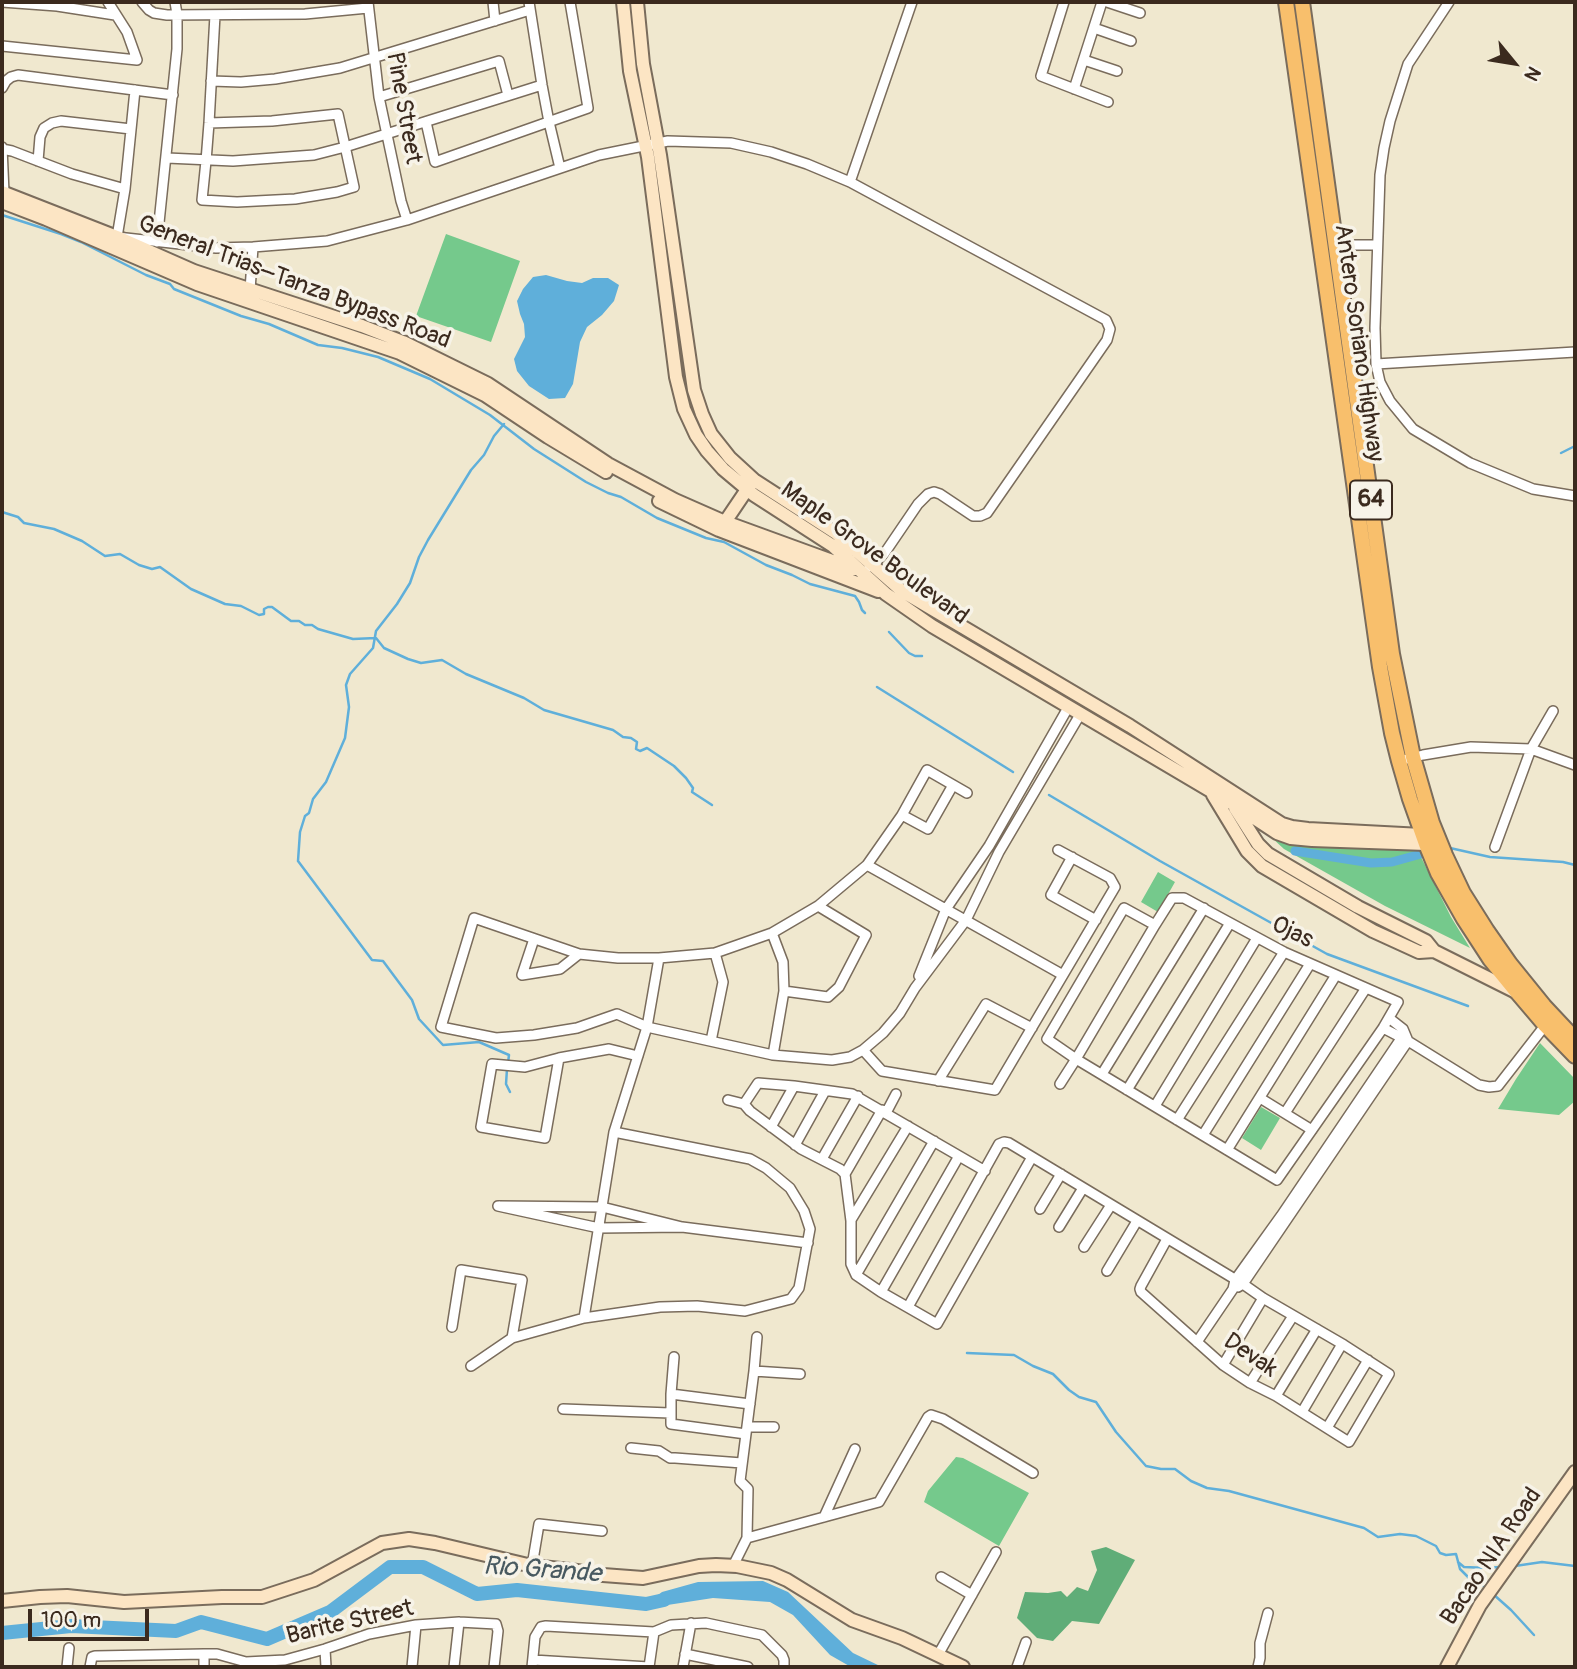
<!DOCTYPE html>
<html>
<head>
<meta charset="utf-8">
<style>
	body { margin:0 }
	#map { position:relative; width:1577px; height:1669px; overflow:hidden; background:#f0e8cf; font-family:Pangolin,sans-serif }
	canvas { display:block }
	.frame { position:absolute; inset:0; border:4px solid #3b2a1e; pointer-events:none }
	.north { position:absolute; left:1479px; top:28px; width:70px; height:70px; -webkit-text-stroke:5px #f7f3e8; paint-order:stroke; rotate:120deg; font-size:19px; font-weight:700; line-height:28px; text-align:center; color:#3b2a1e }
	.north::after { content:''; display:block; margin:auto; width:24px; height:32px; background:#3b2a1e; clip-path:polygon(50% 0,100% 100%,50% 72%,0 100%) }
	.scale { position:absolute; left:28px; top:1609px; width:121px; height:32px; box-sizing:border-box; border:4px solid #3b2a1e; border-top:0; padding-left:9px; font-size:21px; line-height:24px; white-space:nowrap; color:#3b2a1e; -webkit-text-stroke:5px #f7f3e8; paint-order:stroke }
</style>
</head>
<body>
<div id="map">
<canvas width="1577" height="1669"></canvas>
<div class="frame"></div>
<div class="north">N</div>
<div class="scale">100 m</div>
</div>
<script>
const context = document.querySelector('canvas').getContext('2d');
context.lineJoin = 'round';
function paint(path, color) {
  context.fillStyle = color;
  context.fill(path, 'evenodd');
}
function poly(rows) {
  const path = new Path2D();
  for (const r of rows) {
    path.moveTo(r[0], r[1]);
    for (let i = 2; i < r.length; i += 2) path.lineTo(r[i], r[i + 1]);
  }
  return path;
}
function stroke(path, color, width, dash) {
  context.strokeStyle = color;
  context.lineWidth = width;
  context.lineCap = dash ? 'butt' : 'round';
  context.setLineDash(dash || []);
  context.stroke(path);
}
function label(font, color, halo, rows, align = 'center') {
  context.font = font + ' Pangolin,sans-serif';
  context.lineWidth = 7;
  context.setLineDash([]);
  context.textBaseline = 'middle';
  context.strokeStyle = halo;
  context.fillStyle = color;
  for (const [text, x, y, turn = 0] of rows) {
    context.save();
    context.translate(x, y);
    context.rotate((+turn || 0) * Math.PI / 180);
    context.textAlign = isNaN(turn) ? turn : align;
    if (halo) context.strokeText(text, 0, 0);
    context.fillText(text, 0, 0);
    context.restore();
  }
}
paint(poly([
	[446,234,520,261,491,342,416,316],
	[1271,837,1281,842,1293,845,1418,851,1451,917,1470,948,1385,906,1284,849],
	[1158,872,1175,882,1158,912,1141,902],
	[1540,1043,1575,1079,1575,1101,1559,1115,1498,1109,1516,1079],
	[1261,1107,1280,1118,1261,1150,1242,1138],
	[956,1457,963,1458,1029,1493,999,1546,924,1502,928,1491]
]), '#75c98c');
paint(poly([
	[1106,1547,1135,1560,1099,1624,1072,1621,1053,1641,1037,1638,1017,1618,1025,1592,1048,1593,1061,1591,1067,1597,1077,1587,1088,1591,1097,1570,1091,1551]
]), '#60ad78');
paint(poly([
	[546,275,567,281,582,283,593,278,608,278,619,285,614,301,602,315,587,327,580,342,573,384,565,398,549,399,529,386,517,371,514,359,525,337,524,324,520,314,517,301,523,289,533,277],
	[763,1581,788,1592,853,1653,882,1667,851,1667,830,1655,793,1615,770,1602,713,1598,661,1606,646,1604,662,1592,698,1582]
]), '#5fafda');
stroke(poly([
	[2,215,61,234,81,242,146,275,170,284,174,289,241,316,269,324,318,345,342,348,378,357,430,379,490,415,534,449,586,482,608,493,621,497,657,518,706,538,724,542,766,565,792,575,810,584,855,596,859,602,862,610,865,613],
	[504,424,494,436,484,455,471,470,428,540,419,557,410,583,397,604,376,631,373,648,350,674,346,685,349,707,345,738,326,782,313,799,309,813,305,816,300,832,298,861,372,960,383,961,412,1000,419,1019,443,1045,479,1042,509,1055,508,1063],
	[1561,453,1575,446],
	[2,512,18,517,24,523,54,529,82,541,105,556,120,554,139,565,152,569,160,567,191,589,225,604,241,606,259,615,264,614,264,609,268,607,272,607,291,621,299,621,305,625,312,625,318,629,353,639,376,638,384,648,408,659,421,663,442,660,466,674,524,698,544,710,613,730,623,737,631,738,637,742,636,749,640,751,647,748,674,766,686,778,693,788,692,792,712,805],
	[889,632,909,653,915,656,922,656],
	[877,687,1013,772],
	[1049,795,1160,861,1327,954,1468,1006],
	[1450,848,1490,857,1563,862,1575,865],
	[507,1069,506,1084,510,1092],
	[967,1353,1014,1355,1033,1366,1053,1374,1069,1390,1079,1397,1096,1402,1116,1432,1146,1466,1161,1469,1175,1469,1191,1481,1207,1488,1229,1491,1364,1528,1378,1537,1400,1534,1416,1536,1436,1546,1440,1553,1446,1555,1456,1554,1460,1569,1471,1580,1485,1587],
	[1458,1562,1464,1567,1488,1568,1499,1567],
	[1515,1566,1542,1562,1575,1566],
	[1493,1594,1511,1610,1534,1635]
]), '#5fafda', 2.5);
stroke(poly([
	[1295,851,1371,863,1392,862,1421,854]
]), '#5fafda', 9);
stroke(poly([
	[2,1633,71,1626,176,1631,201,1622,267,1639,330,1612,390,1567,423,1567,477,1594,517,1590,646,1604,664,1600]
]), '#5fafda', 14);
const street = poly([
	[2,2,57,6,115,15],
	[142,2,149,10,154,13,167,15,305,14,368,8],
	[368,2,379,97,401,201,407,220],
	[493,2,495,21],
	[529,2,542,85,549,122,560,168],
	[1064,2,1041,76,1108,102],
	[1107,2,1140,13],
	[1449,2,1408,64,1390,121,1384,148,1380,175,1375,328,1376,364,1380,382,1390,401,1413,429,1470,463,1533,489,1575,496],
	[1094,28,1131,41],
	[2,46,137,60,127,32,108,2],
	[1084,60,1117,71],
	[211,81,241,82,275,79,340,68,530,10],
	[2,88,6,81,11,77,18,75,173,95],
	[1074,89,1102,2],
	[135,90,125,189,117,237,216,248,253,247,327,241,407,220,599,155,668,141,731,143,771,152,807,164,850,182,1106,320,1110,329,1107,340,987,513,980,516,973,516,940,494,934,492,928,494,918,504,884,554,869,567],
	[379,97,499,61,508,95],
	[426,122,435,162,588,108,570,2],
	[209,123,272,121,338,114,354,187,337,192,295,199,237,202,202,200,206,161,209,123,215,15],
	[2,147,4,193],
	[2,149,12,151,72,174,125,189],
	[167,158,233,161,314,155,345,147,542,85],
	[38,161,40,137,44,128,52,123,61,121,131,129],
	[850,182,912,2],
	[157,242,177,49,177,14,175,2],
	[1336,247,1352,245,1377,245],
	[250,290,253,247],
	[1376,364,1575,352],
	[1399,761,1423,755,1471,747,1531,749,1575,765],
	[967,793,927,770,902,815,867,865,818,906,772,933,715,953,659,958,618,958,579,954,474,918,441,1027,496,1038,534,1035,577,1028,617,1014,647,1027,773,1055,832,1060,850,1057,863,1050,883,1033,900,1013,915,988,966,920,999,852,1081,713],
	[902,815,928,829,953,785],
	[1495,847,1531,749,1553,711],
	[1072,857,1051,895,1096,920],
	[867,865,1063,975],
	[772,933,783,962,784,991,773,1055],
	[534,939,522,975,560,969,579,954],
	[919,976,946,909,989,846,1069,706],
	[784,991,828,997,839,987,866,935,818,906],
	[1383,1028,1408,1041,1479,1085,1489,1087,1498,1086,1547,1023],
	[711,1041,723,982,715,953],
	[863,1050,882,1071,995,1090,1115,887,1110,878,1058,850],
	[559,1058,545,1138,481,1127,492,1064,525,1067,559,1058,609,1049,638,1056],
	[1102,1074,1204,908],
	[938,1081,986,1004,1032,1028],
	[1060,1084,1067,1073,1076,1059,1155,925,1172,898,1184,898,1284,952,1398,1002,1383,1028,1277,1180,1076,1059,1047,1039,1124,908,1155,925],
	[1127,1090,1230,923],
	[1260,1098,1312,1130],
	[728,1100,744,1104],
	[1155,1106,1257,938],
	[886,1113,896,1094],
	[1285,1113,1366,988],
	[1177,1120,1284,952],
	[771,1127,794,1086],
	[1203,1135,1310,964],
	[795,1145,825,1091],
	[1227,1150,1336,975],
	[822,1159,858,1096],
	[985,1171,852,1094,794,1086,758,1083,744,1104,750,1111,801,1149,840,1169,845,1174,851,1221,851,1264,856,1275,881,1292,937,1324,1032,1157],
	[845,1174,882,1110],
	[1040,1209,1061,1174],
	[851,1220,908,1126],
	[682,1227,599,1228,498,1206,602,1207,682,1227,808,1243],
	[1059,1227,1083,1188],
	[1084,1247,1111,1205],
	[1107,1271,1137,1221],
	[856,1275,934,1141],
	[1238,1287,1243,1284,1408,1041,1403,1029,1389,1018],
	[881,1292,959,1156],
	[908,1307,999,1144,1004,1142,1009,1143,1243,1284,1263,1298,1344,1345,1389,1374,1349,1442,1276,1396,1250,1383,1223,1365,1141,1292,1140,1289,1141,1286,1167,1239],
	[584,1318,614,1132,647,1027,659,958],
	[452,1327,461,1270,522,1280,512,1338],
	[1197,1342,1233,1289,1235,1280,1245,1266,1281,1216,1402,1037],
	[1223,1365,1263,1298],
	[471,1366,512,1338,584,1318,660,1307,697,1306,745,1311,791,1299,799,1288,810,1229,804,1211,790,1188,766,1168,750,1159,614,1132],
	[754,1371,757,1337],
	[1250,1383,1293,1316],
	[671,1394,674,1357],
	[1276,1396,1317,1329],
	[563,1409,670,1413],
	[1302,1412,1342,1344],
	[747,1427,774,1427],
	[1327,1428,1368,1360],
	[746,1434,671,1424,671,1394,750,1404],
	[631,1448,659,1451,670,1458,675,1458,742,1463],
	[824,1517,855,1449],
	[747,1538,748,1489,740,1481,754,1371,800,1374],
	[532,1566,539,1524,602,1531],
	[733,1566,747,1538,879,1502,928,1417,931,1415,943,1419,1033,1473],
	[941,1577,972,1595],
	[325,1649,326,1667],
	[204,1654,204,1667],
	[685,1654,748,1667],
	[938,1655,996,1552],
	[533,1660,649,1667],
	[67,1667,69,1648],
	[90,1667,92,1657,95,1656,204,1654,217,1654,246,1662,285,1660,325,1649,369,1634,416,1625,459,1622,496,1624,498,1631,494,1667],
	[412,1667,416,1625],
	[454,1667,459,1622],
	[532,1667,535,1637,541,1627,546,1626,654,1632,671,1625,706,1623,762,1635,782,1655,784,1660,784,1667],
	[649,1667,654,1632],
	[683,1667,691,1623],
	[1017,1667,1026,1642],
	[1258,1667,1260,1658,1260,1643,1268,1613]
]);
const secondary = poly([
	[623,2,630,71,648,157,676,377,684,409,696,435,707,451,723,469,754,495,833,546,886,594,932,626,1233,804,1277,833,1291,838,1312,840,1426,844,1432,842],
	[637,2,643,64,660,155,694,390,702,414,711,434,730,458,754,480,836,533,902,591,1130,726,1282,824,1292,827,1308,829,1422,835,1431,837],
	[2,192,117,237,194,271,362,326,403,342,488,384,608,464,675,500,725,522,854,569],
	[2,202,46,219,197,284,400,353,485,395,548,437,606,472],
	[659,501,719,530,878,591],
	[725,522,750,485],
	[1213,795,1247,851,1262,866,1373,931,1419,952,1434,951],
	[1235,808,1258,844,1268,854,1358,907,1426,941,1434,951,1516,992],
	[2,1601,40,1597,67,1596,124,1602,222,1597,262,1597,314,1580,382,1543,409,1539,435,1543,532,1566,570,1570,603,1575,643,1578,699,1566,716,1565,737,1566,771,1573,787,1580,852,1620,902,1638,963,1667],
	[1447,1667,1480,1605,1575,1472]
]);
const primary = poly([
	[1286,2,1380,667,1392,733,1399,761,1410,799,1426,844,1438,873,1464,919,1490,959,1517,992,1545,1025,1575,1056],
	[1302,2,1392,654,1413,757,1432,823,1445,855,1463,893,1487,931,1510,964,1544,1006,1575,1039]
]);
stroke(street, '#7a6c5c', 12);
stroke(secondary, '#7a6c5c', 16);
stroke(primary, '#7a6c5c', 18);
stroke(street, '#fff', 9);
stroke(secondary, '#fce5c4', 12);
stroke(primary, '#f8bf6c', 14);
for (const [x, y, w] of [
	[1371,500,42]
]) {
  const box = new Path2D();
  box.roundRect(x - w / 2, y - 19.5, w, 39, 5);
  context.fillStyle = '#f7f3e8';
  context.fill(box);
  stroke(box, '#3b2a1e', 2);
}
label('bold 23px', '#3b2a1e', null, [
	["64",1371,500]
]);
label('24px', '#3b2a1e', '#f7f3e8', [
	["Pine Street",403,108,80],
	["General Trias–Tanza Bypass Road",294,283,21],
	["Antero Soriano Highway",1358,343,82],
	["Maple Grove Boulevard",874,554,36],
	["Ojas",1292,933,26],
	["Devak",1250,1356,34],
	["Bacao NIA Road",1492,1557,-56],
	["Barite Street",350,1623,-13]
]);
label('italic 26px', '#485960', '#f7f3e8', [
	["Rio Grande",542,1571,4]
]);
</script>
</body>
</html>
